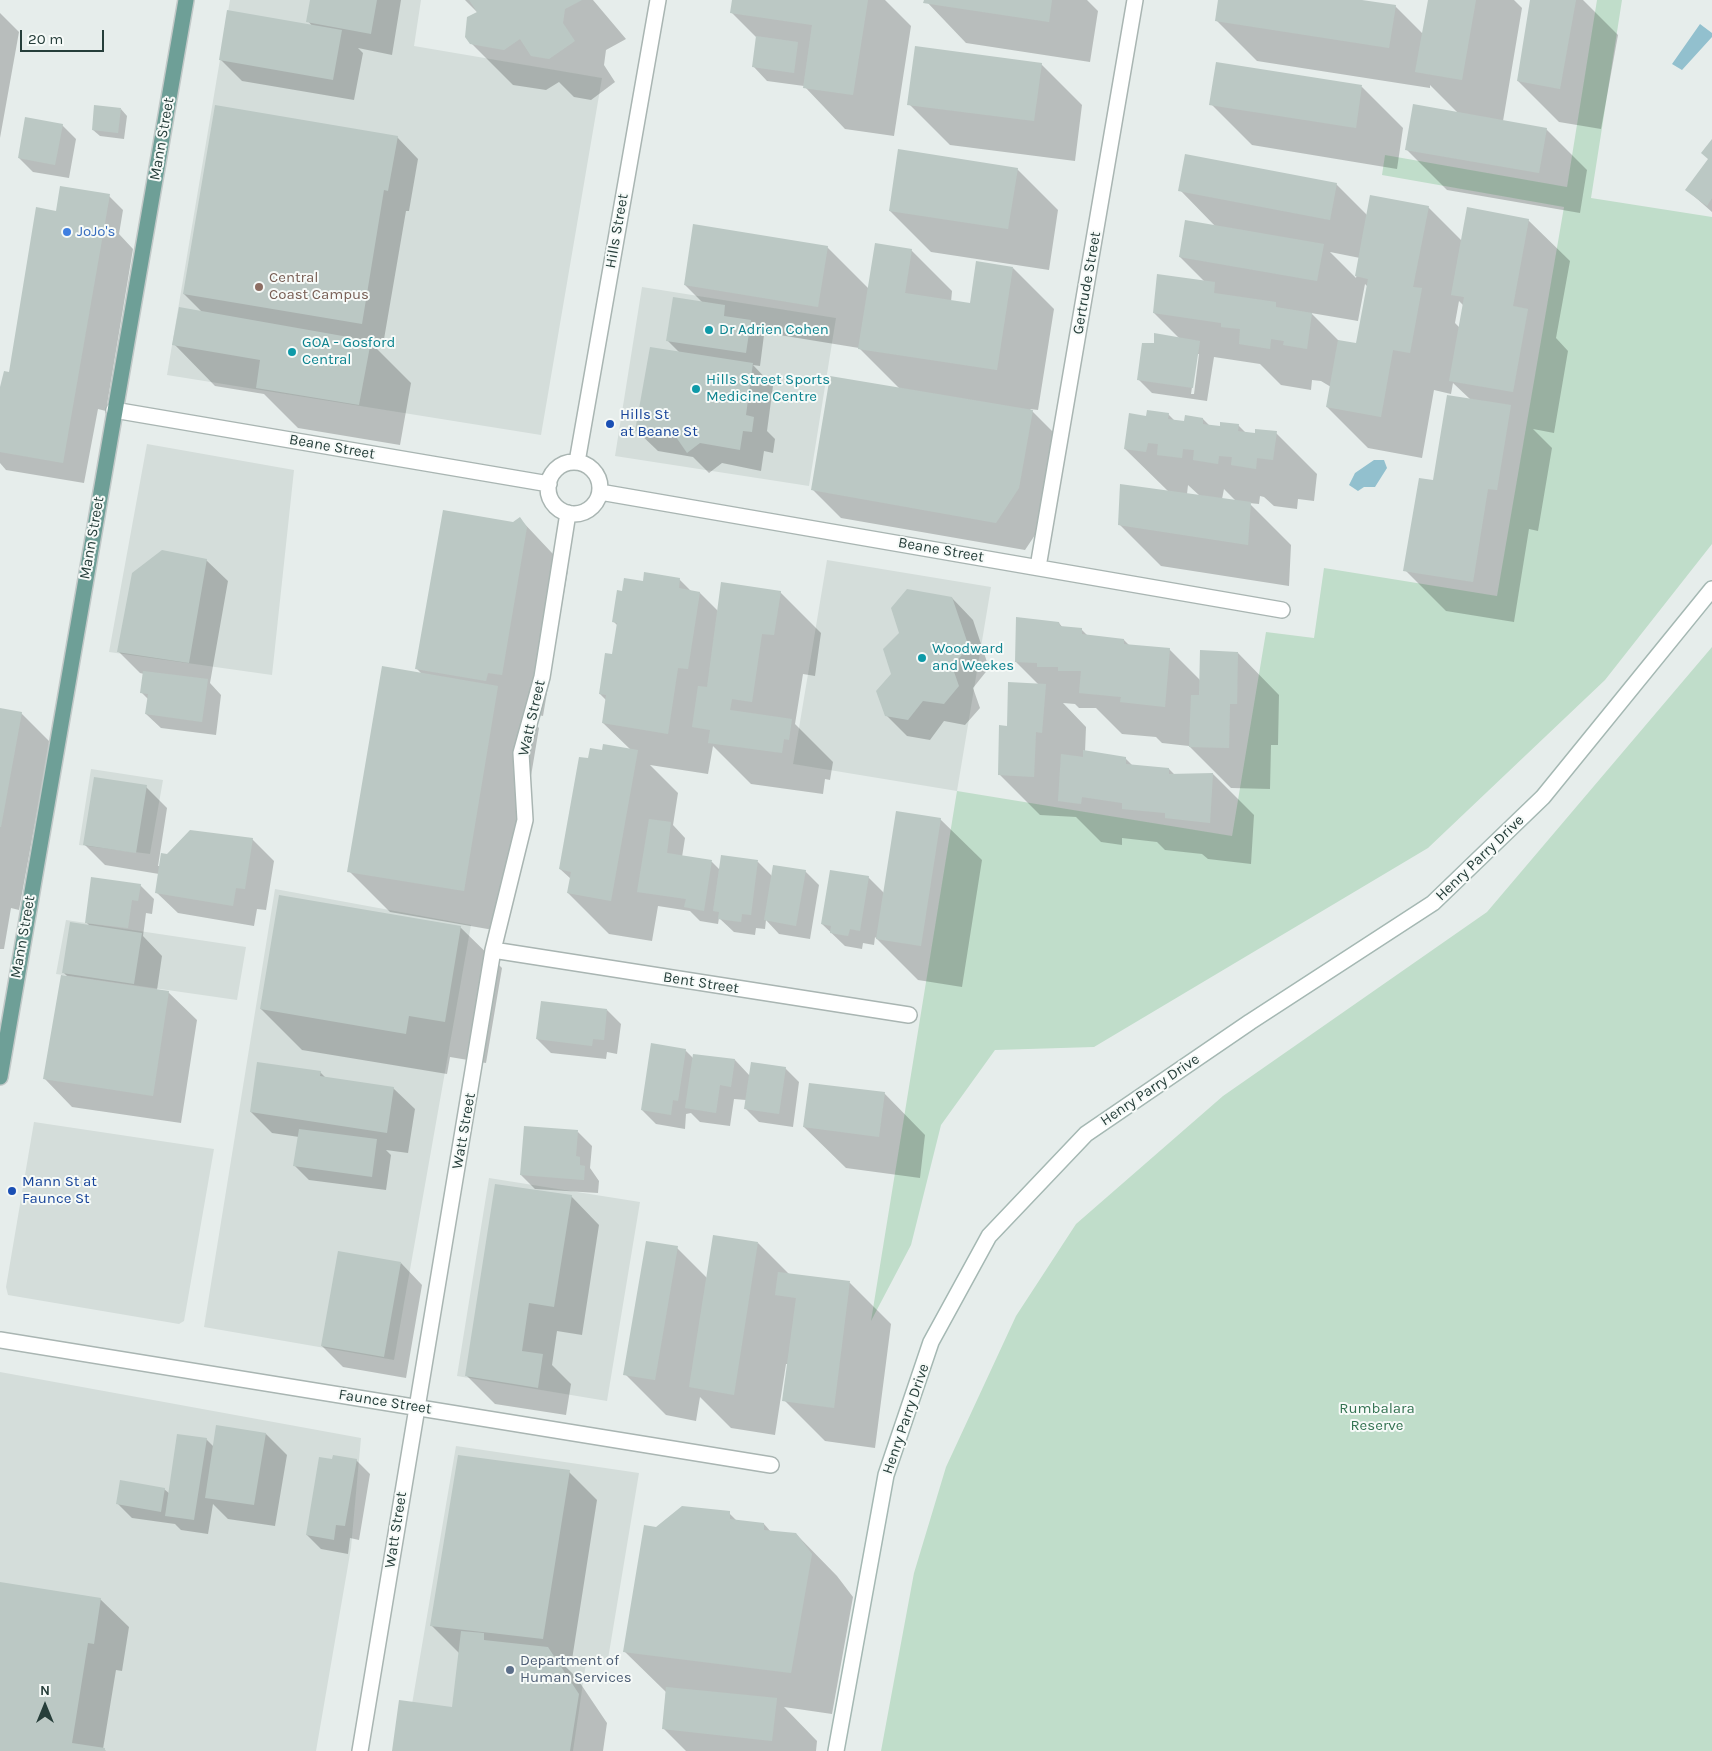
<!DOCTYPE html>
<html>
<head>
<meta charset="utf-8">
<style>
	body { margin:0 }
	#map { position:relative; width:1712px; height:1751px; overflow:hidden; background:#e6edeb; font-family:Karla,sans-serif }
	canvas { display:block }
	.north { position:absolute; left:20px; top:1681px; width:50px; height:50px; -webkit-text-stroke:4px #f6faf8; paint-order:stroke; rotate:0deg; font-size:14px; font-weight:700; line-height:20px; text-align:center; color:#263e3a }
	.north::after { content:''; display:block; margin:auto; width:18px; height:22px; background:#263e3a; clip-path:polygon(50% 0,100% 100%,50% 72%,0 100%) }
	.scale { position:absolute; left:20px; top:30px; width:84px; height:22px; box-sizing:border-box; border:2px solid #263e3a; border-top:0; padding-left:6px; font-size:15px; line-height:18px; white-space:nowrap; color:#263e3a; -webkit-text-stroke:4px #f6faf8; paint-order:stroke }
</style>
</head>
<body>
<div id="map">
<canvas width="1712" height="1751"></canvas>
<div class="north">N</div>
<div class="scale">20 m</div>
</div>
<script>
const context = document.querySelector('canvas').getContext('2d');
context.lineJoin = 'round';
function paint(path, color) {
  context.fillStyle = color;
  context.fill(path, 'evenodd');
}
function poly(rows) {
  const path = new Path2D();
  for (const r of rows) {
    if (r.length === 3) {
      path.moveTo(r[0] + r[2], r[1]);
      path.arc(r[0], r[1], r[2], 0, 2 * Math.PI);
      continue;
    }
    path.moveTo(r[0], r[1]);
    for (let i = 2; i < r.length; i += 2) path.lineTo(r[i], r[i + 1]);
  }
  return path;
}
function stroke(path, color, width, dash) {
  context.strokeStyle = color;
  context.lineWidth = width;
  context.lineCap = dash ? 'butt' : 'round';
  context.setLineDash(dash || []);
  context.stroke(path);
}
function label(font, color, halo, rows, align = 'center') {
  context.font = font + ' Karla,sans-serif';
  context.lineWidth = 4;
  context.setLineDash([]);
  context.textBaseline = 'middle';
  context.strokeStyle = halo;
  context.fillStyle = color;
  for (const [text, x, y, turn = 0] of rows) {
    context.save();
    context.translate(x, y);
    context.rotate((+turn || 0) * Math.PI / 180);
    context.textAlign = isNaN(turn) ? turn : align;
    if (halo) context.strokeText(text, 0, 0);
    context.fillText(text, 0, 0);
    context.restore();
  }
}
paint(poly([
	[230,0,421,0,414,46,602,78,541,435,167,375],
	[642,287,836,318,809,486,615,456],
	[147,444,294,470,272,675,109,652],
	[827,560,991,587,957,791,793,764],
	[91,769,163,780,150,854,79,845],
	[275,889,471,925,394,1360,204,1327],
	[66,920,246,947,237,1000,56,974],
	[34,1122,214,1149,184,1321,179,1324,8,1295,6,1287],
	[489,1178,640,1202,607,1401,457,1376],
	[0,1372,361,1438,351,1548,316,1751,0,1751],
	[456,1446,639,1473,608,1659,587,1656,573,1751,404,1751]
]), '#d4ddda');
paint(poly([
	[1597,0,1622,0,1591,198,1712,217,1712,544,1605,680,1428,848,1094,1047,995,1050,941,1125,911,1245,871,1321,957,791,1232,836,1266,632,1314,638,1324,568,1497,596,1564,207,1382,175,1385,155,1567,187],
	[1712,647,1712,1751,881,1751,914,1573,946,1467,1016,1316,1076,1224,1223,1096,1487,912]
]), '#c0ddca');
paint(poly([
	[1700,24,1712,33,1712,37,1682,70,1672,64],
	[1374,460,1384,460,1387,468,1375,487,1364,487,1358,491,1349,485,1355,473]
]), '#92c0ce');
paint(poly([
	[312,0,401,0,392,55,358,48,363,53,354,100,242,81,220,59,313,27,308,21],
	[465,0,593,0,626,39,606,50,604,65,615,82,591,100,574,97,559,82,546,90,513,85,471,43,478,13],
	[733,0,885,0,911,26,894,136,845,129,804,86,767,81,753,66,757,38,731,12],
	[925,0,1087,0,1098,11,1090,62,966,43],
	[1219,0,1354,0,1395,6,1423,34,1429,0,1514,0,1522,8,1503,121,1546,129,1587,170,1580,213,1447,190,1406,149,1458,113,1430,85,1430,88,1257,61,1216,20],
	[1532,0,1583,0,1618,35,1601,129,1559,122,1518,81],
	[0,13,19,32,0,138],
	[1041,64,1082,105,1075,161,950,145,909,104],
	[1362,87,1403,128,1397,169,1252,145,1211,104],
	[121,109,127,116,124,139,100,136,93,130],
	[62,125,76,139,69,178,33,172,19,158],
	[397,137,418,159,409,211,406,211,383,345,371,343,411,383,400,445,298,428,264,394,215,386,174,344,203,313,184,294],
	[1712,141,1712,212,1687,190,1709,160],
	[1017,169,1058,210,1049,270,931,252,890,211],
	[1336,184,1368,216,1428,207,1462,241,1528,220,1570,261,1556,338,1568,351,1554,433,1533,429,1552,448,1538,531,1529,529,1514,622,1446,611,1405,570,1434,481,1471,400,1453,383,1451,394,1434,390,1422,458,1368,448,1327,407,1331,387,1321,381,1312,380,1311,390,1281,385,1260,364,1214,357,1207,401,1152,393,1138,379,1155,344,1180,339,1154,313,1205,282,1180,257,1216,227,1180,190],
	[1330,252,1360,258,1356,278],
	[1365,284,1368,287,1357,345,1340,342,1311,313,1358,321],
	[1459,301,1464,306,1460,328,1455,323],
	[1197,354,1199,354,1194,394,1191,394],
	[109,196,123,210,119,234,133,249,106,411,98,409,84,483,6,470,0,463,0,392,10,374,57,212],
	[827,247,869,289,911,250,952,291,951,302,971,305,1013,268,1054,309,1038,410,1030,409,1061,440,1047,517,1025,550,841,518,813,490,901,390,859,348,761,332,764,335,760,366,753,365,773,386,767,431,775,439,773,453,764,451,761,471,722,463,709,473,693,457,658,451,636,430,680,353,668,341,703,303,685,285],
	[1168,414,1175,421,1185,423,1203,419,1210,426,1221,428,1238,425,1246,433,1276,433,1317,474,1314,501,1298,499,1297,509,1274,506,1264,497,1260,496,1259,504,1249,503,1291,545,1289,586,1161,566,1120,525,1169,492,1125,449,1147,417],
	[1188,485,1200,496,1187,494],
	[1224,489,1236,501,1222,499],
	[520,519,568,570,543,716,529,713,528,717,539,728,505,932,390,912,349,871,422,674,417,669,513,523],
	[206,560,228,581,210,683,221,695,216,735,161,728,146,714,148,699,142,693,144,674,140,673,119,652],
	[679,579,692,592,700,593,719,612,780,592,821,633,815,676,803,674,795,724,833,762,830,780,825,779,823,794,751,784,713,746,708,774,650,765,678,793,673,825,685,838,682,857,712,862,720,870,758,862,772,876,805,871,819,885,810,939,779,934,766,920,765,929,756,928,755,935,734,932,719,918,718,924,700,921,690,911,658,906,652,941,609,934,568,893,571,879,560,869,589,759,603,751,631,750,603,723,606,700,600,694,613,655,618,626,613,621,623,593,644,582],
	[952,598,973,620,989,668,973,688,980,708,965,725,944,721,930,740,907,736,886,715,892,674],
	[1059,623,1063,628,1081,629,1088,636,1124,640,1130,646,1169,649,1201,681,1238,653,1279,695,1278,745,1271,745,1270,789,1231,788,1189,746,1162,743,1156,737,1122,734,1096,708,1079,708,1075,704,1063,703,1086,727,1085,752,1125,758,1133,766,1169,769,1175,775,1213,774,1254,815,1251,864,1208,859,1202,854,1165,850,1157,842,1122,838,1122,845,1101,842,1076,817,1040,815,999,774,1008,727,1039,685,1016,662],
	[0,710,21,713,50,742,19,910,11,908,4,949,0,949],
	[146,787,167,808,158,866,161,866,167,855,252,839,274,861,266,910,257,909,254,926,178,913,156,892,159,874,105,865,84,844],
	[940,819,982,860,962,987,918,980,875,937,874,945,863,943,862,949,845,946,822,924,868,877,884,893],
	[140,885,154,899,152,914,146,913,143,936,162,956,157,990,168,992,197,1020,181,1123,72,1107,44,1078,69,978,64,973,91,927,86,922],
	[460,927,502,968,486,1063,450,1057,447,1074,302,1050,261,1009],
	[607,1010,621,1024,617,1054,607,1052,606,1059,551,1053,537,1039],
	[685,1050,693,1058,735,1060,750,1076,785,1068,799,1082,793,1127,759,1122,745,1108,746,1100,734,1099,730,1126,700,1122,691,1113,686,1114,685,1129,656,1124,642,1110],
	[320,1072,326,1078,393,1088,415,1109,408,1153,386,1150,391,1155,386,1190,309,1180,295,1166,299,1137,272,1133,251,1112],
	[884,1093,925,1135,920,1178,846,1168,804,1127],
	[578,1132,592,1146,590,1168,599,1181,598,1193,535,1189,521,1175],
	[571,1196,599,1225,582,1335,557,1331,552,1365,571,1384,566,1415,495,1404,467,1376],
	[758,1243,789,1274,850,1283,891,1324,875,1448,825,1441,784,1400,789,1364,786,1364,775,1435,731,1428,700,1397,696,1421,666,1415,625,1374,677,1248,707,1278],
	[401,1263,422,1285,406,1378,343,1367,322,1346],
	[266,1434,287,1455,275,1526,228,1519,213,1504,208,1534,181,1530,175,1524,132,1518,118,1504,164,1489,170,1494,206,1439,214,1447],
	[356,1460,370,1474,359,1540,350,1538,348,1554,321,1549,307,1535,333,1461],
	[569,1472,597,1500,571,1666,565,1666,576,1677,607,1723,603,1751,393,1751,453,1708,460,1654,431,1625],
	[729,1513,738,1522,764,1524,771,1532,796,1534,837,1576,853,1597,832,1714,784,1707,817,1741,816,1751,686,1751,663,1728,666,1692,624,1651,656,1528],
	[0,1583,100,1599,129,1627,122,1671,116,1670,103,1749,106,1751,0,1751]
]), '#0003');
paint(poly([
	[310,0,377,0,371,34,306,22],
	[469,0,582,0,565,9,563,23,575,41,549,59,531,56,520,39,504,50,470,44,465,37,467,17,477,12],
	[732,0,868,0,853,95,803,88,812,25,730,13],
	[924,0,1052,0,1049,22,923,3],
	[1218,0,1362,0,1396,5,1389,48,1215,21],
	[1428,0,1476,0,1462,80,1415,72],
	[1530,0,1576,0,1560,89,1517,81],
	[227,10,342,30,333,80,219,60],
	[756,36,798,42,794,73,752,67],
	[915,46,1042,63,1034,121,907,105],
	[1216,62,1362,85,1356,128,1209,105],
	[1413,104,1547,128,1539,173,1405,150],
	[94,105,121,108,118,133,92,130],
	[215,105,398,136,388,191,384,190,362,324,183,294],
	[25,117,63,124,55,165,18,158],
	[1712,139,1712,198,1707,206,1685,190,1708,159,1701,153],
	[898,149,1018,168,1008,229,889,211],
	[1185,154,1337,183,1330,220,1178,191],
	[60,186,110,194,63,463,0,452,0,387,4,371,9,372,36,207,56,211],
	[1370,195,1429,206,1413,287,1422,288,1410,353,1393,350,1381,417,1326,407,1338,340,1356,343,1368,279,1355,276],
	[1467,207,1529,219,1513,306,1528,309,1513,392,1449,381,1464,297,1451,295],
	[1185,220,1324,244,1317,281,1179,257],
	[693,224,828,246,818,307,684,285],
	[875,243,912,249,905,293,970,303,976,261,1013,267,997,370,858,349],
	[1157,274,1215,282,1214,293,1276,302,1276,307,1312,313,1307,349,1283,345,1284,341,1271,339,1270,349,1239,344,1240,329,1221,327,1221,323,1153,313],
	[673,297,725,305,724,316,751,320,746,353,666,341],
	[179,307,371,341,359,405,256,388,260,360,172,345],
	[1154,333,1200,341,1193,388,1137,380,1142,343,1154,343],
	[650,347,753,363,746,415,754,417,752,432,743,431,740,450,700,443,687,453,676,437,635,431],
	[830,376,1033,410,1019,488,996,523,811,490],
	[1447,395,1511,405,1497,490,1488,489,1473,582,1403,571,1419,478,1433,480],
	[1147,410,1169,413,1168,419,1184,421,1185,415,1203,418,1203,424,1220,426,1220,422,1239,424,1238,431,1255,433,1255,429,1277,431,1273,460,1257,458,1256,469,1231,465,1232,457,1219,456,1218,464,1193,460,1194,450,1183,449,1182,458,1157,455,1158,444,1148,443,1146,452,1124,449,1129,413,1146,416],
	[1120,484,1251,502,1248,545,1118,525],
	[443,510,513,522,520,517,527,527,502,675,488,673,486,681,415,669],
	[162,550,207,559,189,663,117,652,132,573],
	[644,572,680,578,679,588,700,592,688,669,678,668,668,734,602,723,606,695,599,694,605,653,612,654,617,623,612,622,617,590,622,591,624,578,643,581],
	[721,582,781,591,774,635,762,634,752,702,732,699,730,710,792,719,789,740,784,739,782,753,708,743,710,730,692,727,698,686,707,687],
	[907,589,952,597,969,647,952,666,959,686,944,704,923,701,908,720,885,716,876,691,891,674,883,649,899,633,891,608],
	[1016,617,1059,622,1060,626,1082,628,1082,634,1124,639,1124,644,1170,648,1165,707,1120,702,1121,697,1079,693,1081,671,1058,671,1058,667,1037,667,1037,663,1015,662],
	[1200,650,1238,652,1237,704,1230,704,1229,748,1189,747,1191,695,1199,695],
	[382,666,498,686,464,891,347,872],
	[143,671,208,679,202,722,145,714,148,694,140,693],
	[1008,682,1046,684,1042,733,1036,732,1034,777,998,775,999,725,1007,726],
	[0,708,22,712,1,827,0,827],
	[603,744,638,750,611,901,567,893,571,872,559,869,579,757,588,758,590,748,602,750],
	[1083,750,1126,757,1126,764,1169,768,1169,774,1213,773,1210,823,1165,818,1165,813,1122,809,1122,803,1082,797,1081,804,1058,801,1061,754,1083,757],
	[94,777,147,785,136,853,83,845],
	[896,811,941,818,921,946,876,939],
	[649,819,671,822,667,853,712,860,704,911,684,907,686,899,637,892],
	[190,830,253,838,245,889,236,888,233,906,155,893,161,853,167,854],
	[721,855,758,860,751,915,742,914,741,922,718,919,719,912,713,911],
	[773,865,806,870,796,926,764,920],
	[830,870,869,876,860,931,850,929,848,936,830,933,831,926,821,924],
	[91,877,141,884,138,901,132,900,128,928,85,923],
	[279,895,461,926,445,1022,409,1016,406,1034,260,1009],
	[70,922,142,933,134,984,62,973],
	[61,975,169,991,153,1096,43,1079],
	[541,1001,607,1009,604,1040,593,1039,592,1046,536,1039],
	[651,1043,686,1049,678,1101,673,1100,671,1115,641,1110],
	[693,1054,735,1059,731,1087,720,1085,716,1113,685,1108],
	[257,1062,321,1071,320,1076,394,1087,387,1133,250,1112],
	[751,1062,786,1067,779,1114,744,1109],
	[809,1083,885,1092,879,1137,803,1127],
	[524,1126,578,1130,576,1156,580,1157,580,1165,585,1166,584,1180,520,1175],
	[299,1129,377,1139,372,1177,293,1166],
	[495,1184,572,1195,554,1307,529,1303,522,1351,543,1354,538,1388,465,1376],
	[713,1235,758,1242,734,1395,689,1387],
	[646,1241,678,1246,655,1380,623,1375],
	[338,1251,401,1262,384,1357,321,1346],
	[778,1272,850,1281,834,1408,782,1401,796,1298,775,1295],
	[216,1425,266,1433,254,1505,205,1498],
	[177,1434,207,1438,194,1520,165,1516],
	[333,1455,357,1459,345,1526,336,1525,334,1540,306,1535,319,1457,332,1459],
	[458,1455,570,1470,543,1639,430,1626],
	[120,1480,165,1488,161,1512,116,1504],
	[682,1506,730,1511,730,1519,764,1523,764,1530,796,1533,812,1554,791,1673,623,1652,644,1525,656,1527],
	[0,1582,101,1598,94,1644,88,1643,72,1743,105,1748,105,1751,0,1751],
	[461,1631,484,1633,484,1640,548,1647,579,1694,570,1751,392,1751,399,1700,452,1707],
	[666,1687,777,1698,772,1741,662,1729]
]), '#bbc8c4');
const minor = poly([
	[114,410,549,484],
	[577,462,658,0],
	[574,488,26],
	[600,492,1282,610],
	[1038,567,1135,0],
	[493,950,909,1015],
	[0,1340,771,1465],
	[360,1751,493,950,525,820,521,753,542,677,568,513]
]);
const secondary = poly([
	[836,1751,886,1475,931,1342,989,1236,1086,1134,1250,1022,1433,903,1543,797,1712,589]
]);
const primary = poly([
	[0,1077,186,0]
]);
stroke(minor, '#a9b5b2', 18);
stroke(secondary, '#a5b8b3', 18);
stroke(primary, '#c2c9c8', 18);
stroke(minor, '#fff', 15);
stroke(secondary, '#fff', 15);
stroke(primary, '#6e9f97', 15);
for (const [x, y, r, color] of [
	[67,232,5,"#3f7fe0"],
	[259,287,5,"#8d6e63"],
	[709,330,5,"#0f9aa8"],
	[292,352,5,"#0f9aa8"],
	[696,389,5,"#0f9aa8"],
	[610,424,5,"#1a4fb4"],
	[922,658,5,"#0f9aa8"],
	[12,1191,5,"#1a4fb4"],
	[510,1670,5,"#5c6f8a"]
]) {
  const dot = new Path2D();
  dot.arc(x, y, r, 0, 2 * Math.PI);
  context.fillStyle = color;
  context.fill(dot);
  stroke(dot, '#f6faf8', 2);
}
label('15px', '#263e3a', '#f6faf8', [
	["Mann Street",162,139,-80],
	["Hills Street",617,231,-80],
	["Gertrude Street",1087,283,-80],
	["Beane Street",332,447,10],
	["Mann Street",92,538,-80],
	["Beane Street",941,550,10],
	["Watt Street",532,718,-77],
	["Henry Parry Drive",1480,858,-44],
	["Mann Street",23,937,-80],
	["Bent Street",701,983,9],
	["Henry Parry Drive",1150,1090,-34],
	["Watt Street",464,1131,-80],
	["Faunce Street",385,1402,9],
	["Henry Parry Drive",906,1419,-71],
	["Watt Street",396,1530,-81]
]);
label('15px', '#366cbe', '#f6faf8', [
	["JoJo's",77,232]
], 'left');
label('15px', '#785e54', '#f6faf8', [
	["Central",269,278],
	["Coast Campus",269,295]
], 'left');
label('15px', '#0d838f', '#f6faf8', [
	["Dr Adrien Cohen",719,330],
	["GOA - Gosford",302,343],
	["Central",302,360],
	["Hills Street Sports",706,380],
	["Medicine Centre",706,397],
	["Woodward",932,649],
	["and Weekes",932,666]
], 'left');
label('15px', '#164399', '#f6faf8', [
	["Hills St",620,415],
	["at Beane St",620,432],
	["Mann St at",22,1182],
	["Faunce St",22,1199]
], 'left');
label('15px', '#337251', '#f6faf8', [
	["Rumbalara",1377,1409],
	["Reserve",1377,1426]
]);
label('15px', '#4e5e75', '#f6faf8', [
	["Department of",520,1661],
	["Human Services",520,1678]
], 'left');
</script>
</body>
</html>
